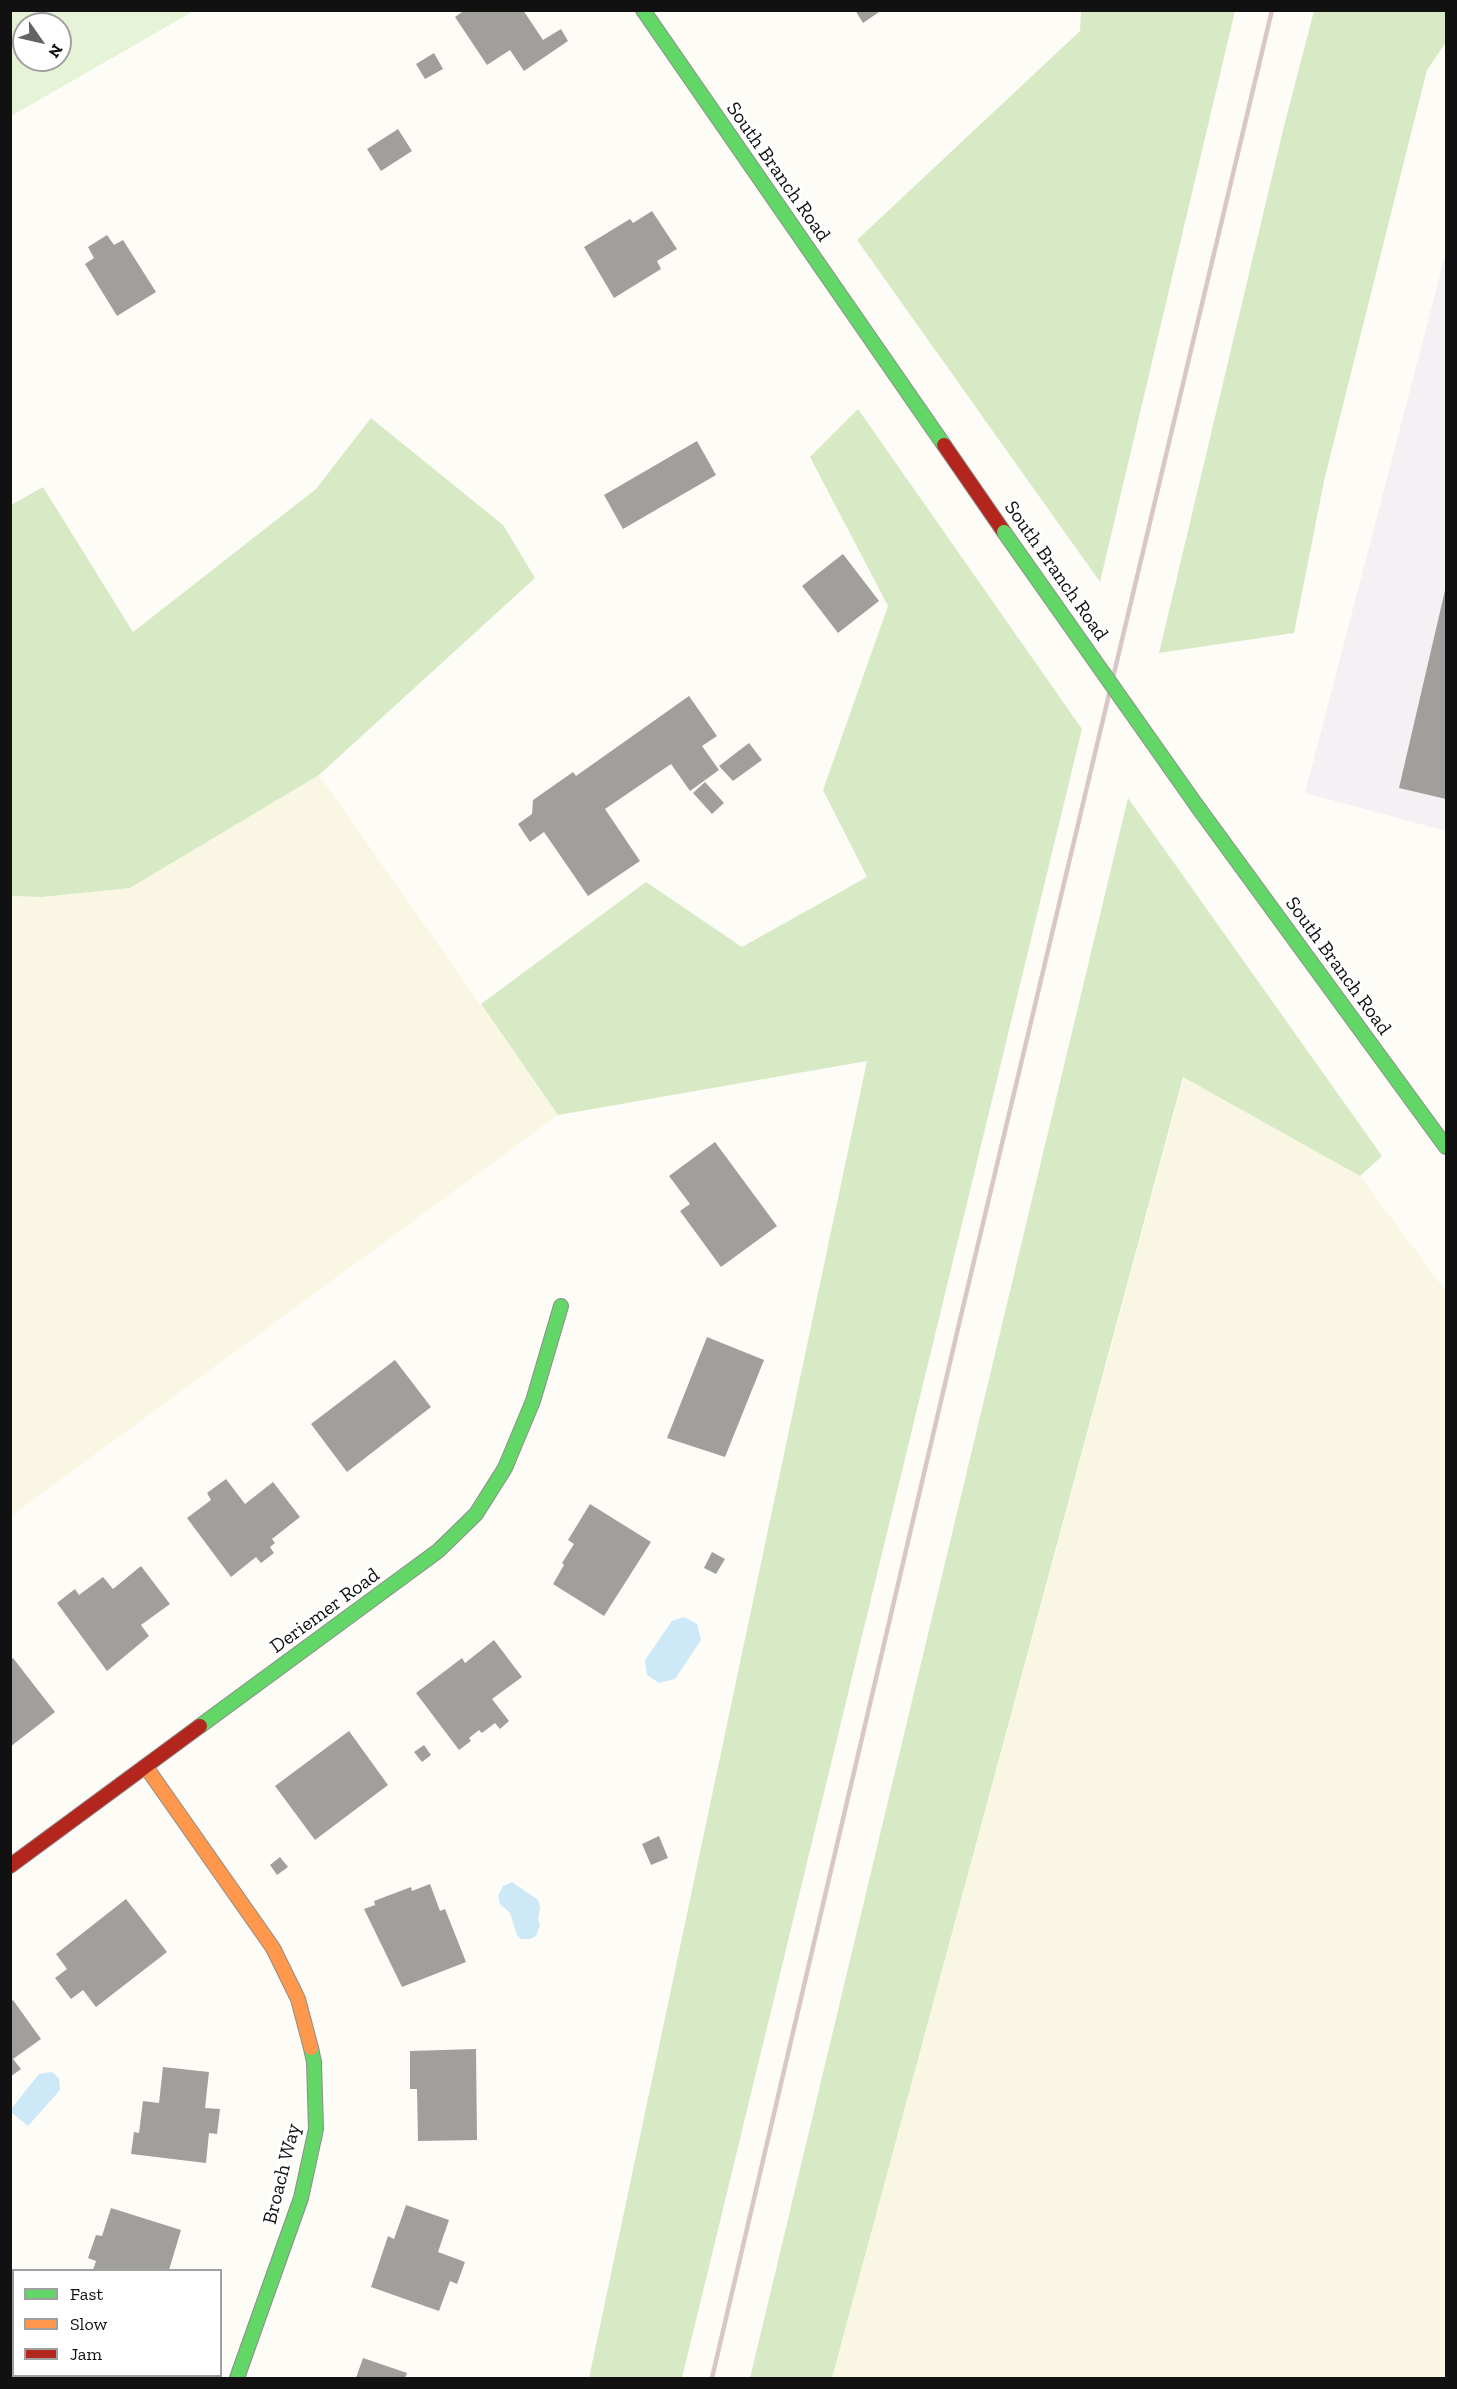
<!DOCTYPE html>
<html>
<head>
<meta charset="utf-8">
<style>
	body { margin:0 }
	#map { position:relative; width:1457px; height:2389px; overflow:hidden; background:#fdfcf7; font-family:"Zilla Slab",serif }
	canvas { display:block }
	.frame { position:absolute; inset:0; border:12px solid #111; pointer-events:none }
	.legend { position:absolute; left:12px; top:2269px; width:210px; height:108px; box-sizing:border-box; background:#fff; border:2px solid #a0a0a0; margin:0; padding:8px 10px; list-style:none; font-size:18px; color:#111 }
	.legend li { display:flex; align-items:center; gap:12px; height:30px }
	.legend b { width:30px; border:2px solid #a0a0a0 }
	.north { position:absolute; left:12px; top:12px; width:60px; height:60px; box-sizing:border-box; background:#fff; border:2px solid #a0a0a0; border-radius:50%; rotate:124deg; font-size:16px; font-weight:700; line-height:24px; text-align:center; color:#111 }
	.north::after { content:''; display:block; margin:auto; width:21px; height:27px; background:#646362; clip-path:polygon(50% 0,100% 100%,50% 72%,0 100%) }
</style>
</head>
<body>
<div id="map">
<canvas width="1457" height="2389"></canvas>
<div class="frame"></div>
<ul class="legend">
<li><b style="height:8px;background:#63d668"></b>Fast</li>
<li><b style="height:8px;background:#ff974d"></b>Slow</li>
<li><b style="height:8px;background:#b3261e"></b>Jam</li>
</ul>
<div class="north">N</div>
</div>
<script>
const context = document.querySelector('canvas').getContext('2d');
context.lineJoin = 'round';
function paint(path, color) {
  context.fillStyle = color;
  context.fill(path, 'evenodd');
}
function poly(rows) {
  const path = new Path2D();
  for (const r of rows) {
    path.moveTo(r[0], r[1]);
    for (let i = 2; i < r.length; i += 2) path.lineTo(r[i], r[i + 1]);
  }
  return path;
}
function stroke(path, color, width, dash) {
  context.strokeStyle = color;
  context.lineWidth = width;
  context.lineCap = dash ? 'butt' : 'round';
  context.setLineDash(dash || []);
  context.stroke(path);
}
function label(font, color, halo, rows, align = 'center') {
  context.font = font + ' "Zilla Slab",serif';
  context.lineWidth = 6;
  context.setLineDash([]);
  context.textBaseline = 'middle';
  context.strokeStyle = halo;
  context.fillStyle = color;
  for (const [text, x, y, turn = 0] of rows) {
    context.save();
    context.translate(x, y);
    context.rotate((+turn || 0) * Math.PI / 180);
    context.textAlign = isNaN(turn) ? turn : align;
    if (halo) context.strokeText(text, 0, 0);
    context.fillText(text, 0, 0);
    context.restore();
  }
}
paint(poly([
	[1446,252,1446,831,1305,793]
]), '#f5f0f3');
paint(poly([
	[319,775,558,1115,11,1516,11,896,42,897,130,888],
	[1184,1077,1360,1176,1446,1291,1446,2378,832,2378]
]), '#f9f7e4');
paint(poly([
	[11,10,194,10,194,11,11,116],
	[24,24,60,24,60,60,24,60]
]), '#e7f3d7');
paint(poly([
	[1081,11,1235,11,1100,582,857,240,1080,31],
	[1314,11,1446,11,1446,42,1427,70,1324,481,1294,633,1159,653,1284,126],
	[858,409,1082,729,682,2378,589,2378,867,1061,558,1115,481,1004,646,882,742,947,867,877,823,790,888,606,810,457],
	[371,418,503,525,535,578,319,775,130,888,42,897,11,896,11,505,43,487,133,632,316,489],
	[1128,798,1382,1156,1360,1176,1183,1077,832,2378,750,2378]
]), '#d8eac5');
paint(poly([
	[684,1617,697,1624,701,1640,675,1679,659,1683,647,1675,645,1660,672,1621],
	[512,1882,538,1900,540,1907,538,1920,540,1925,536,1936,530,1939,521,1939,517,1935,510,1913,500,1904,498,1896,503,1886],
	[52,2072,59,2078,60,2090,28,2126,11,2112,11,2109,39,2074]
]), '#cde8f7');
paint(poly([
	[465,10,523,10,543,40,561,29,568,41,524,71,510,50,487,65,455,17],
	[855,10,882,10,863,23],
	[434,53,443,69,425,79,416,64],
	[398,129,412,151,381,171,367,149],
	[652,211,677,249,657,261,661,269,614,298,584,247,630,219,633,223],
	[107,235,114,245,123,240,156,292,117,316,85,264,94,258,88,247],
	[697,441,716,475,623,529,604,495],
	[843,554,879,601,838,633,802,586],
	[1446,586,1446,799,1399,788],
	[689,696,717,736,702,746,719,770,690,791,671,764,605,809,640,861,588,896,544,832,530,842,518,824,532,814,533,800,573,772,576,776],
	[749,743,762,760,733,781,719,766],
	[705,782,724,803,712,814,693,793],
	[715,1142,777,1226,721,1267,680,1211,690,1204,669,1176],
	[707,1337,764,1360,725,1457,667,1438],
	[395,1360,431,1407,347,1472,311,1424],
	[226,1479,245,1504,273,1482,300,1517,272,1539,275,1543,270,1547,274,1553,261,1563,256,1557,231,1577,187,1518,211,1500,207,1493],
	[590,1504,651,1542,604,1616,553,1584,564,1565,562,1563,574,1544,568,1540],
	[712,1552,725,1559,716,1574,704,1568],
	[141,1566,170,1604,141,1625,149,1636,107,1671,57,1603,75,1589,79,1595,103,1577,113,1589],
	[494,1640,522,1677,492,1699,509,1721,500,1729,495,1723,482,1733,479,1730,469,1738,471,1741,459,1750,416,1693,462,1658,465,1663],
	[13,1658,55,1712,10,1747,10,1660],
	[349,1731,388,1785,315,1840,275,1786],
	[424,1745,431,1755,422,1762,414,1752],
	[659,1836,668,1858,651,1865,642,1844],
	[280,1857,288,1867,277,1875,270,1865],
	[430,1884,440,1911,445,1909,466,1962,402,1987,364,1909,375,1905,374,1901,411,1887,412,1891],
	[126,1899,167,1952,96,2007,83,1990,71,1999,55,1978,67,1969,56,1954],
	[13,2000,41,2039,13,2059,21,2069,10,2077,10,2002],
	[476,2049,477,2140,418,2141,417,2089,410,2089,410,2051],
	[163,2067,209,2072,205,2108,220,2109,217,2134,209,2133,206,2163,131,2154,134,2132,139,2133,143,2101,159,2103],
	[406,2205,449,2220,438,2252,465,2262,457,2284,450,2281,439,2311,371,2287,388,2236,394,2239],
	[111,2208,181,2230,169,2270,93,2270,96,2261,88,2258,96,2235,102,2236],
	[363,2358,407,2373,405,2378,356,2378],
	[63,2376,109,2376,114,2378,61,2378]
]), '#a19f9c');
const fast = poly([
	[643,10,944,445],
	[1197,806,1446,1147],
	[200,1726,438,1551,476,1514,505,1468,533,1401,561,1306],
	[237,2378,301,2198,316,2129,314,2062,311,2048]
]);
const slow = poly([
	[146,1767,273,1948,298,1999,311,2048]
]);
const jam = poly([
	[944,445,1004,532],
	[10,1866,200,1726]
]);
stroke(fast, '#8e8d8b', 16);
stroke(slow, '#8e8d8b', 16);
stroke(jam, '#8e8d8b', 16);
stroke(fast, '#63d668', 14);
stroke(slow, '#ff974d', 14);
stroke(jam, '#b3261e', 14);
stroke(poly([
	[712,2378,959,1324,1272,10]
]), '#d9c6c7', 4.5);
const fastBridge = poly([
	[1004,532,1197,806]
]);
stroke(fastBridge, '#8e8d8b', 16, []);
stroke(fastBridge, '#63d668', 14);
label('20px', '#111', '#fff', [
	["South Branch Road",778,172,55],
	["South Branch Road",1056,571,55],
	["South Branch Road",1338,966,54],
	["Deriemer Road",325,1611,-36],
	["Broach Way",282,2174,-76]
]);
</script>
</body>
</html>
